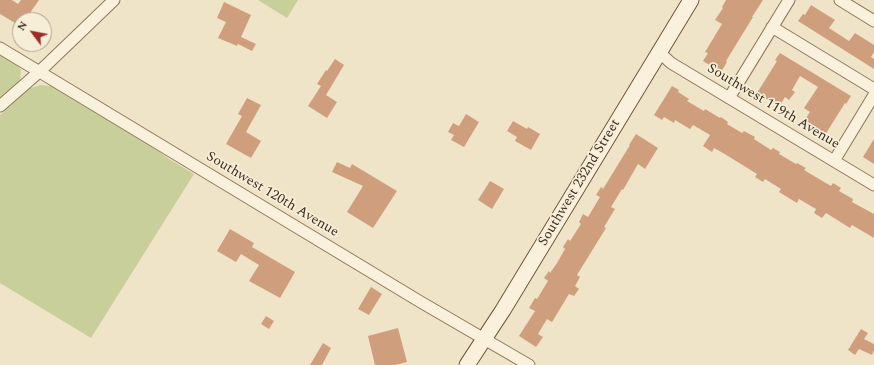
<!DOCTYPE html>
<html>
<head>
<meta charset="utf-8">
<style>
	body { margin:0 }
	#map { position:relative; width:874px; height:365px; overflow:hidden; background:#f0e4c8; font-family:Spectral,serif }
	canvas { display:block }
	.north { position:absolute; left:12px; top:12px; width:40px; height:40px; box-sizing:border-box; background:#f7eed8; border:1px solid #ada18e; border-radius:50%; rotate:302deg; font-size:11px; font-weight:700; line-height:16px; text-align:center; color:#3d2e20 }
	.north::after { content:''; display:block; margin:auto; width:14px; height:18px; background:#9e2a2b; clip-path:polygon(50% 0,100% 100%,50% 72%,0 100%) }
</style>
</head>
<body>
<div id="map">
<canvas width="874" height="365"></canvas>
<div class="north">N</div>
</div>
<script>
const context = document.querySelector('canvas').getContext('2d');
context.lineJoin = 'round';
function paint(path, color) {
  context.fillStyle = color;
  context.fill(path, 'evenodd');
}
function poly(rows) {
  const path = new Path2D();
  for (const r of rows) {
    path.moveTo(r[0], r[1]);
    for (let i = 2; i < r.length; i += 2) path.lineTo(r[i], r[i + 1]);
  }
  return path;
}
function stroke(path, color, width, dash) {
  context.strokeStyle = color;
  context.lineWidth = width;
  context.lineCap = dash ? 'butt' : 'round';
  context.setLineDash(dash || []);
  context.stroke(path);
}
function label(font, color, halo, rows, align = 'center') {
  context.font = font + ' Spectral,serif';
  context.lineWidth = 3.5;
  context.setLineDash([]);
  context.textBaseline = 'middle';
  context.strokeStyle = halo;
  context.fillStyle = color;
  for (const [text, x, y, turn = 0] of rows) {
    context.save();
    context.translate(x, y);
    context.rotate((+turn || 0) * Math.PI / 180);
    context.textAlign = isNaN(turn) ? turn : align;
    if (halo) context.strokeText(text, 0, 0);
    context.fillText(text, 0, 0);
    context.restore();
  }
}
paint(poly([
	[258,0,298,0,287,18],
	[0,53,18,65,21,70,20,81,16,87,0,101],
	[41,85,51,86,56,88,151,146,169,159,194,174,91,338,0,283,0,115,30,88]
]), '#c9cf9b');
paint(poly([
	[0,0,12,0,18,4,21,0,39,0,25,20,20,20,20,26,0,14],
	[726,0,763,0,752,17,753,17,726,61,727,62,721,72,703,61,708,53,705,52,722,24,715,20,723,8,722,7],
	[224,2,251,15,241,37,256,44,252,51,238,44,237,46,218,38,226,22,217,18],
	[811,5,835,20,829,28,849,41,855,33,874,45,874,52,871,57,874,59,874,69,798,21,803,14,805,15],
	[780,53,851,96,846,104,845,103,825,135,804,121,810,112,804,108,818,87,800,76,792,90,795,92,789,100,785,97,779,107,757,93,777,61,775,60],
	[335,59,344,65,326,95,337,102,327,118,308,106,321,86,317,84,326,70,327,71],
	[672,86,679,90,678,92,689,99,687,101,704,111,705,109,720,118,721,117,728,122,727,124,742,133,744,131,755,137,754,139,771,150,773,148,780,152,779,154,796,164,797,163,806,168,804,170,831,186,833,183,841,188,839,191,853,199,852,202,874,214,874,238,852,225,850,228,826,213,822,218,814,213,816,209,799,199,797,203,779,192,781,189,765,179,763,182,755,177,757,174,723,153,714,148,712,152,703,146,710,135,693,125,690,129,675,120,674,123,664,117,662,120,654,115],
	[247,98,261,105,246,132,261,141,251,158,226,144,242,116,238,114],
	[466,114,479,122,464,147,451,140,454,135,448,132,453,123,459,126],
	[513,121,527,129,528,127,540,134,531,150,515,141,517,137,507,131],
	[636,134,658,148,645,169,638,164,623,190,622,189,611,207,615,209,604,227,606,228,577,275,580,277,575,286,579,289,574,296,569,294,552,322,547,319,538,334,543,337,536,347,519,336,535,311,529,308,535,298,537,299,548,281,544,278,549,271,550,273,557,263,565,249,563,247,568,239,570,241,581,224,579,222,583,214,588,217,600,197,596,195,601,187,603,189,630,145,629,145],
	[874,139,874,164,863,157],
	[337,162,350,168,352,164,397,191,373,228,347,212,363,186,332,172],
	[490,181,504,189,492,209,478,200],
	[230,229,254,243,252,247,295,272,280,298,249,281,259,265,241,254,236,262,217,251],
	[371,287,382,294,369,315,358,309],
	[266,316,274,321,269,329,261,324],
	[398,328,407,362,395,365,375,365,368,336],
	[861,329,868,333,864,339,874,344,874,350,872,355,859,349,855,355,848,350],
	[323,343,331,348,322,365,310,365]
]), '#cf9f7d');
const street = poly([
	[840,0,874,21],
	[772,27,874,89],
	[0,48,419,301,529,365],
	[659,52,671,63,874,185],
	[729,98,789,0],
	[0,106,39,72,114,0],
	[834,161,874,95]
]);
const secondary = poly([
	[467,365,503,310,691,0]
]);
stroke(street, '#8d765c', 13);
stroke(secondary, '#6f573f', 17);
stroke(street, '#faf1dc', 11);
stroke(secondary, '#faf1dc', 15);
label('14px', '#3d2e20', '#f7eed8', [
	["Southwest 119th Avenue",773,107,31],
	["Southwest 232nd Street",580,183,-59],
	["Southwest 120th Avenue",272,195,31]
]);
</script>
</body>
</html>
